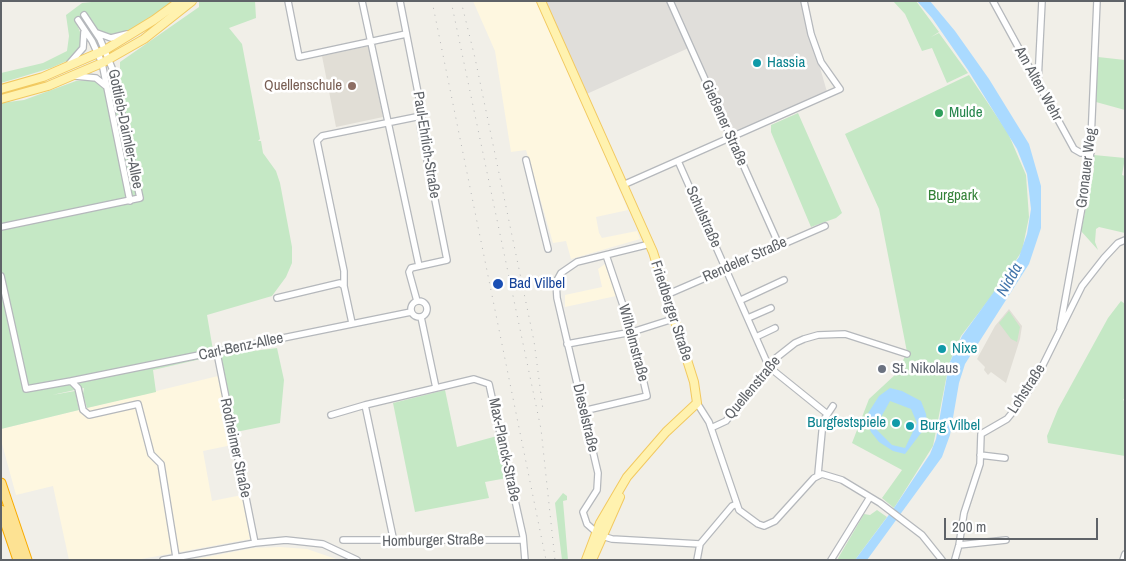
<!DOCTYPE html>
<html>
<head>
<meta charset="utf-8">
<style>
	body { margin:0 }
	#map { position:relative; width:1126px; height:561px; overflow:hidden; background:#f1efe8; font-family:"Archivo Narrow",sans-serif }
	canvas { display:block }
	.frame { position:absolute; inset:0; border:2px solid #5f6368; pointer-events:none }
	.scale { position:absolute; left:944px; top:518px; width:154px; height:22px; box-sizing:border-box; border:2px solid #5f6368; border-top:0; padding-left:6px; font-size:15px; line-height:18px; white-space:nowrap; color:#5f6368; -webkit-text-stroke:4px #fff; paint-order:stroke }
</style>
</head>
<body>
<div id="map">
<canvas width="1126" height="561"></canvas>
<div class="frame"></div>
<div class="scale">200 m</div>
</div>
<script>
const context = document.querySelector('canvas').getContext('2d');
context.lineJoin = 'round';
function paint(path, color) {
  context.fillStyle = color;
  context.fill(path, 'evenodd');
}
function poly(rows) {
  const path = new Path2D();
  for (const r of rows) {
    if (r.length === 3) {
      path.moveTo(r[0] + r[2], r[1]);
      path.arc(r[0], r[1], r[2], 0, 2 * Math.PI);
      continue;
    }
    path.moveTo(r[0], r[1]);
    for (let i = 2; i < r.length; i += 2) path.lineTo(r[i], r[i + 1]);
  }
  return path;
}
function stroke(path, color, width, dash) {
  context.strokeStyle = color;
  context.lineWidth = width;
  context.lineCap = dash ? 'butt' : 'round';
  context.setLineDash(dash || []);
  context.stroke(path);
}
function label(font, color, halo, rows, align = 'center') {
  context.font = font + ' "Archivo Narrow",sans-serif';
  context.lineWidth = 5;
  context.setLineDash([]);
  context.textBaseline = 'middle';
  context.strokeStyle = halo;
  context.fillStyle = color;
  for (const [text, x, y, turn = 0] of rows) {
    context.save();
    context.translate(x, y);
    context.rotate((+turn || 0) * Math.PI / 180);
    context.textAlign = isNaN(turn) ? turn : align;
    if (halo) context.strokeText(text, 0, 0);
    context.fillText(text, 0, 0);
    context.restore();
  }
}
paint(poly([
	[473,1,538,1,628,210,596,217,599,233,602,238,637,231,640,239,571,259,566,241,553,243,526,150,511,152,495,51],
	[605,264,616,296,565,307,565,295,602,287,598,269],
	[218,376,232,445,203,451,212,501,242,495,250,539,136,560,69,560,53,486,16,495,1,440,1,429],
	[280,547,307,549,339,560,191,560,253,548]
]), '#fef7e0');
paint(poly([
	[538,1,801,1,827,92,733,134,693,46,580,97]
]), '#e0deda');
paint(poly([
	[369,46,383,117,336,127,322,56],
	[1009,309,1022,326,1020,339,1006,383,991,372,988,375,984,370,985,367,977,359,995,326]
]), '#e1ded6');
paint(poly([
	[101,1,175,1,125,33,115,36,99,31,85,14,75,20,83,39,77,52,69,60,51,68,1,83,1,73,43,63,67,51,69,36,66,15,82,3],
	[199,1,255,1,256,18,229,28,242,44,260,139,258,141,261,141,263,153,276,171,280,183,292,247,292,263,286,277,272,296,207,315,214,356,153,370,156,392,87,408,83,394,84,388,52,395,75,391,79,410,1,429,1,103,24,100,76,81,89,80,96,82,104,88,107,101,120,71,120,62,199,7],
	[893,1,916,1,939,32,931,37,939,33,968,73,947,83,932,48,922,51,905,14],
	[1098,57,1125,60,1125,110,1096,102],
	[969,75,1008,133,1026,175,1029,217,1022,251,997,289,961,336,949,364,933,446,894,508,882,498,902,470,852,443,869,399,897,373,907,352,879,209,845,134],
	[798,113,842,213,836,218,811,227,771,132,771,125],
	[1094,155,1125,158,1122,175,1125,176,1125,233,1099,227,1096,229,1095,242,1098,250,1081,231,1094,170],
	[1121,301,1125,304,1125,397,1123,400,1125,401,1125,456,1048,443,1047,436,1058,409,1108,318],
	[1009,311,1020,327,1017,342,1011,339,999,323],
	[277,348,284,380,280,423,236,432,221,355],
	[445,390,457,447,497,436,507,478,485,482,489,498,415,512,393,403],
	[563,493,567,496,567,500,563,501,568,560,562,560,555,503],
	[877,510,887,517,855,560,837,560,864,514,870,515]
]), '#c5e8c5');
paint(poly([
	[917,1,930,1,955,31,989,79,1029,144,1041,186,1041,228,1029,264,965,364,959,383,950,435,942,457,867,560,855,560,894,508,930,454,936,439,949,364,962,336,1019,257,1027,234,1031,209,1027,174,1017,149,968,70,932,18],
	[890,388,902,391,921,401,926,414,927,422,924,429,905,454,893,451,879,442,871,432,865,418,879,396],
	[890,401,911,409,917,423,905,448,892,445,875,428]
]), '#aadaff');
const minor = poly([
	[288,1,299,57,406,34],
	[362,1,419,266],
	[400,1,422,113,420,125,447,260,411,268,409,272,417,301],
	[670,1,779,245],
	[993,1,1074,149,1081,153,1091,152],
	[78,20,92,41,102,63,130,201],
	[97,33,111,38,127,34],
	[69,64,83,48,84,32],
	[75,76,96,78,107,87],
	[1038,81,1042,1],
	[526,160,548,249],
	[678,161,769,367,826,413],
	[623,185,840,89,821,62,811,34,804,1],
	[1,227,140,198,112,68,100,39,84,15],
	[1,276,26,389,71,381,78,388,83,410,89,415,138,404,151,454,161,464,176,557],
	[344,286,344,271,317,141,322,136,421,116],
	[666,295,825,226],
	[277,298,340,283,344,286,352,323],
	[741,300,784,280],
	[419,309,8],
	[421,317,436,388],
	[748,318,771,308],
	[1060,328,1090,163,1097,1],
	[756,337,775,328],
	[567,344,632,332,673,319],
	[217,353,255,543],
	[71,381,411,312],
	[697,403,709,422,739,510,758,524,764,526,775,521,814,478,822,474,842,480,880,503,922,535,942,560],
	[365,405,394,542],
	[583,411,647,396,632,332,606,255],
	[331,415,365,405,474,379,489,384,523,536,525,560],
	[711,428,726,421,776,358,795,343,804,339,818,335,845,334,907,354],
	[980,455,1005,458],
	[818,474,823,421,833,406],
	[596,532,587,524,583,512,597,490,598,473,557,298,556,282,561,273,577,262,650,244],
	[602,536,612,539,700,544,732,506,737,504],
	[343,540,523,540],
	[959,545,1006,540],
	[955,559,959,545,964,513,980,464,981,434,1007,419,1021,402,1035,381,1082,286,1104,258,1118,243,1125,240],
	[163,560,255,543,286,540,323,544,357,560],
	[697,560,700,544],
	[831,560,870,497],
	[1123,560,1125,554]
]);
const major = poly([
	[541,1,653,252,694,382,697,403,666,432,627,477,600,523,586,560],
	[1,89,43,77,105,50,154,20,180,1],
	[1,99,48,86,102,63,144,39,192,1],
	[592,560,620,497]
]);
const highway = poly([
	[1,483,27,560],
	[1,510,18,560]
]);
stroke(minor, '#b5b8bc', 8);
stroke(major, '#f2c960', 10);
stroke(highway, '#f9ab00', 11);
stroke(minor, '#fff', 5.5);
stroke(major, '#fff2af', 8);
stroke(highway, '#fde293', 9);
stroke(poly([
	[432,1,546,560],
	[451,1,541,429,555,560],
	[461,1,475,58,534,341,543,410]
]), '#b6b7b8', 1, [1, 6]);
for (const [x, y, r, color] of [
	[757,63,5,"#0f9aa8"],
	[352,86,5,"#8d6e63"],
	[939,113,5,"#2e9e5b"],
	[498,284,6,"#1a4fb4"],
	[942,349,5,"#0f9aa8"],
	[882,369,5,"#6b7280"],
	[896,423,5,"#0f9aa8"],
	[910,426,5,"#0f9aa8"]
]) {
  const dot = new Path2D();
  dot.arc(x, y, r, 0, 2 * Math.PI);
  context.fillStyle = color;
  context.fill(dot);
  stroke(dot, '#fff', 2);
}
label('15px', '#0d838f', '#fff', [
	["Hassia",767,63],
	["Nixe",952,349],
	["Burgfestspiele",886,423,"right"],
	["Burg Vilbel",920,426]
], 'left');
label('15px', '#5f6368', '#fff', [
	["Am Alten Wehr",1038,84,61],
	["Gießener Straße",724,123,66],
	["Gottlieb-Daimler-Allee",125,129,78],
	["Paul-Ehrlich-Straße",426,145,81],
	["Gronauer Weg",1087,168,-83],
	["Schulstraße",703,217,66],
	["Rendeler Straße",745,260,-24],
	["Friedberger Straße",671,311,72],
	["Wilhelmstraße",633,343,75],
	["Carl-Benz-Allee",241,347,-12],
	["Quellenstraße",753,388,-50],
	["Lohstraße",1027,389,-57],
	["Dieselstraße",585,418,77],
	["Rodheimer Straße",235,448,78],
	["Max-Planck-Straße",504,450,78],
	["Homburger Straße",433,541,-1]
]);
label('15px', '#785e54', '#fff', [
	["Quellenschule",342,86]
], 'right');
label('15px', '#27864d', '#fff', [
	["Mulde",949,113]
], 'left');
label('15px', '#348238', '#fff', [
	["Burgpark",953,196]
]);
label('15px', '#164399', '#fff', [
	["Bad Vilbel",509,284]
], 'left');
label('15px', '#5b616d', '#fff', [
	["St. Nikolaus",892,369]
], 'left');
label('italic 16px', '#4174aa', '#fff', [
	["Nidda",1010,280,-60]
]);
</script>
</body>
</html>
